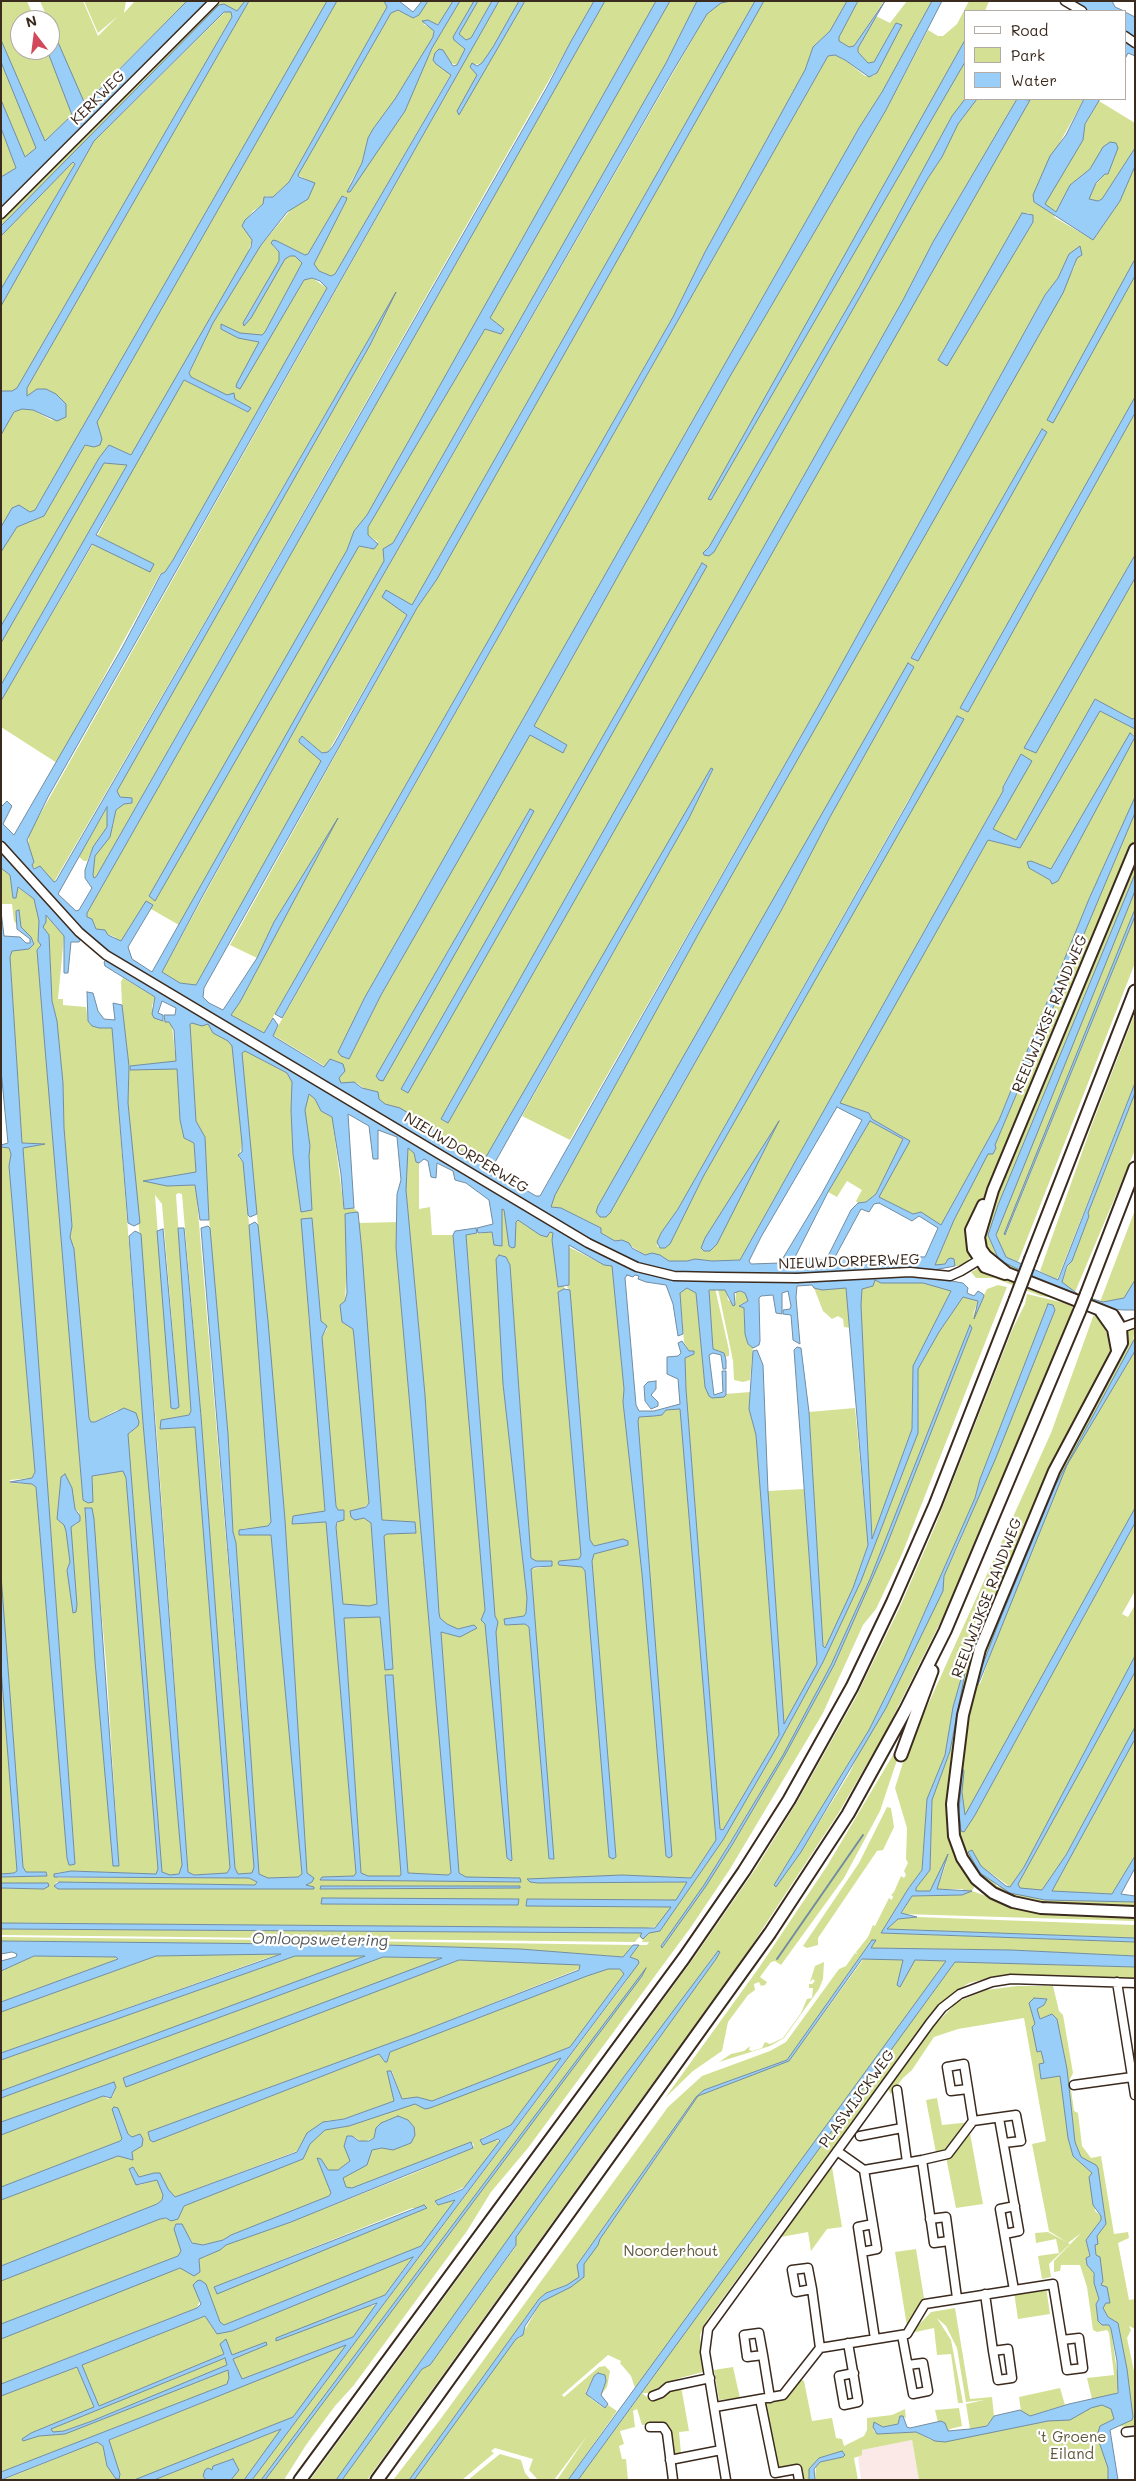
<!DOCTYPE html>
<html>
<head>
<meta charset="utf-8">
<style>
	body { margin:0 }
	#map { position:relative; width:1136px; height:2481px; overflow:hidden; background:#fff; font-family:Mali,sans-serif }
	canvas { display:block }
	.frame { position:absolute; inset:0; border:2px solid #3b2a1e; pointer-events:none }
	.legend { position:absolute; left:964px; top:10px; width:162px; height:90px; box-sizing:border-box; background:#fff; border:1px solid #b1aaa5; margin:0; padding:6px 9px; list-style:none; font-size:15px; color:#3b2a1e }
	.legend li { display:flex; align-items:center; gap:10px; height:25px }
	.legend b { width:25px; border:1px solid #b1aaa5 }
	.north { position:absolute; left:10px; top:10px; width:50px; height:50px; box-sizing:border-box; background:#fff; border:1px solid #b1aaa5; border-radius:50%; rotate:345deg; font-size:14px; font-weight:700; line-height:20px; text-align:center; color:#3b2a1e }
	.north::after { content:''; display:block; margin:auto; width:18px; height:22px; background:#d1495b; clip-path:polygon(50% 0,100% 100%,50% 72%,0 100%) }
</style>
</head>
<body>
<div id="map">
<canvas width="1136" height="2481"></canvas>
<div class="frame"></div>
<ul class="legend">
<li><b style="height:6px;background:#fff"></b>Road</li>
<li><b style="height:14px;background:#d4e194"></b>Park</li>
<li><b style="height:14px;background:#98cef7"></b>Water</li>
</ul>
<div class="north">N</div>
</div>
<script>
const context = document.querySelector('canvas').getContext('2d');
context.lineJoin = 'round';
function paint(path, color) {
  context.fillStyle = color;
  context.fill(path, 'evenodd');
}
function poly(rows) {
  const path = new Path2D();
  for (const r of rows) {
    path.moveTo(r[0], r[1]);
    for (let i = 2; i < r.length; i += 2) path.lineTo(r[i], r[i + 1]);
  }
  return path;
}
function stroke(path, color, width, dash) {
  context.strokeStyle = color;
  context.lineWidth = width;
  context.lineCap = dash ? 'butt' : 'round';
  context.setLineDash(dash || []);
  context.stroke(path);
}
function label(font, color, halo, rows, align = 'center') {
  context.font = font + ' Mali,sans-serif';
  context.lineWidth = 4.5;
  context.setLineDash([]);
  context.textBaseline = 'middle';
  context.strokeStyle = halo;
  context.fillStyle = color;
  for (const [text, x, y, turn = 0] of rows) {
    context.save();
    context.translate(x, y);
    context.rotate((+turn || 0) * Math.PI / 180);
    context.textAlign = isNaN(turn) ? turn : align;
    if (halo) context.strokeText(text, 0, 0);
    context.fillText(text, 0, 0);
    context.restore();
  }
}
paint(poly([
	[912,2440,919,2480,861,2480,858,2456,862,2455,862,2450]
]), '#fae9e6');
paint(poly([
	[1,1,27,1,35,20,20,20,20,50,47,50,71,108,72,115,45,141,1,40],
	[40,1,83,1,98,36,118,16,98,33,84,1,126,1,124,13,135,1,187,1,84,104],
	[209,1,245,1,237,11,224,4,1,226,1,209],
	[249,1,327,1,35,510,30,512,12,508,1,527,1,435,14,412,22,409,33,410,53,421,34,391,27,397,27,388],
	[337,1,384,1,387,7,289,182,273,197,266,196,264,204,253,211,242,226,252,240,246,258,131,455,109,445,99,458,1,626,1,552,17,527,44,516,85,445,94,447,102,439,97,422],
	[428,1,453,1,440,23,436,25,431,21,423,24,433,29,433,37,395,99,373,129,368,138,362,163,348,187,381,145,405,111,432,48,460,1,474,1,453,37,454,40,465,49,457,65,451,63,448,72,451,74,335,274,331,276,319,271,315,268,314,264,346,201,345,196,342,196,308,254,305,255,277,241,273,246,279,252,279,261,243,323,285,259,290,256,295,256,302,263,265,332,262,335,240,333,221,325,221,329,238,338,259,342,240,388,304,280,312,278,327,288,173,560,165,572,160,574,57,763,1,727,1,701,93,544,139,456,184,380,247,412,251,408,191,377,189,374,213,323,261,245,294,206,307,180,298,175,391,13,398,10,413,18,419,15],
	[478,1,492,1,471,38,466,40,460,36,460,31],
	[499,1,519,1,493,47,482,63,470,66,477,75,458,115,525,1,594,1,96,877,94,878,93,875,95,856,113,826,116,810,124,804,132,803,118,795,117,791,370,345,392,299,54,882,31,865,34,862,28,847,29,834],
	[605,1,656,1,367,515,354,531,347,550,150,896,155,900,359,546,371,549,378,542,368,535,368,527,485,329,501,334,504,329,490,318,670,1,697,1,666,63,393,543,383,552,384,561,179,925,151,909,124,941,118,941,115,937,97,930,92,919,87,917,87,913],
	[731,1,755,1,412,605,386,591,407,615,328,752,322,753,303,737,322,761,196,985,180,983,162,972,309,704,707,14,721,3],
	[764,1,847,1,830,31,813,47,805,70,705,252,673,317,264,1033,231,1015,240,1002,334,825,274,922,257,958,230,945,417,608,437,579],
	[858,1,884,1,854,46,849,47,838,41,839,37],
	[907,1,932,1,882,92,859,128,365,997,338,1052,349,1059,381,995,530,734,563,752,567,745,534,726,729,378,886,110,928,30,938,36,943,36,957,24,969,1,989,1,985,11,965,11,965,40,709,499,711,500,965,62,965,99,952,116,860,286,709,547,703,553,714,552,928,178,942,157,958,124,977,99,1017,99,933,242,903,300,441,1119,448,1123,1030,99,1084,99,1059,144,1034,202,1055,214,1054,217,1093,240,1120,201,1135,166,1135,259,1048,420,1053,422,1135,276,1135,397,960,708,968,712,1135,413,1135,555,1025,748,1036,753,1135,578,1135,718,1132,719,1095,699,1016,840,993,829,1031,761,1021,754,1003,786,1003,791,740,1260,712,1261,695,1259,687,1261,669,1261,659,1255,652,1253,645,1255,622,1240,615,1241,601,1233,601,1228,561,1208,551,1207,555,1195,700,931,992,416,1074,268,1077,258,1069,254,1058,278,1045,295,825,694,570,1140,522,1116,689,818,713,770,711,769,483,1163,441,1141,435,1129,431,1130,385,1104,357,1083,341,1083,339,1078,326,1067,273,1035,828,56,835,55,845,60,865,76,873,76,877,73,901,27,896,23,874,62,868,63,858,52,858,48,876,16,890,23],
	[1022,213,1029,213,1033,222,966,334,938,360],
	[1042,429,1047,432,917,661,911,657],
	[702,563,706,566,525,888,408,1092,401,1089],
	[908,664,914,667,830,817,782,909,610,1213,608,1215,596,1212],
	[963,719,703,1177,670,1243,665,1248,660,1248,657,1246,661,1233,678,1209,909,799],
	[529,810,533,812,383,1081,376,1076],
	[226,11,231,12,232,17,17,388,13,391,1,391,1,306,94,141],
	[1,62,37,148,25,158,1,100],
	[1099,101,1135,123,1135,148,1102,199,1098,201,1088,199,1091,190,1105,174,1108,173,1117,148,1103,148,1090,169,1070,185,1056,212,1044,204,1083,140,1085,125],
	[1,128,16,168,1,177],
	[73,162,75,164,1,289,1,236],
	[104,463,127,465,1,685,1,643],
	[1100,711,1135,729,1135,735,1130,734,1051,869,1031,861,1029,868,1050,880,1058,881,1135,737,1135,797,1089,899,999,1120,941,1225,921,1212,913,1214,879,1197,904,1137,872,1119,869,1113,839,1103,988,840,1020,848],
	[108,806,107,827,93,847,87,861,84,861,79,857],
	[1135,813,1135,839,991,1185,970,1226,970,1257,967,1262,958,1266,955,1266,954,1259,945,1264,935,1265,954,1220,988,1153,993,1154,996,1148,995,1145],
	[1135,859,1135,874,998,1205,988,1235,998,1259,1074,1296,997,1262,984,1249,984,1224],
	[2,866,10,875,13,898,17,887,34,899,39,921,38,941,41,945,37,950,44,1036,83,1500,93,1488,92,1476,123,1471,126,1478,158,1869,157,1874,71,1871,57,1873,58,1878,249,1878,257,1882,255,1885,59,1882,56,1882,55,1887,313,1889,306,1885,312,1882,313,1877,307,1874,285,1520,242,1053,245,1051,287,1073,292,1081,291,1110,293,1154,301,1212,310,1146,305,1110,309,1093,315,1099,321,1111,332,1117,344,1209,354,1208,358,1212,349,1213,345,1301,347,1325,353,1329,354,1337,369,1503,363,1508,364,1518,371,1523,377,1604,369,1606,343,1605,336,1527,344,1510,338,1510,336,1506,322,1337,327,1329,321,1321,312,1218,306,1282,325,1512,293,1516,292,1524,326,1522,356,1873,354,1876,322,1877,520,1882,520,1878,466,1877,459,1873,441,1632,460,1637,476,1628,474,1625,458,1629,447,1624,440,1618,439,1613,425,1395,406,1190,406,1148,408,1148,414,1153,416,1162,419,1163,419,1209,430,1207,432,1235,453,1235,485,1610,481,1620,485,1624,510,1861,512,1860,496,1632,498,1622,495,1617,466,1235,492,1232,494,1245,502,1209,504,1209,507,1225,516,1231,516,1222,519,1220,526,1226,549,1235,550,1232,554,1234,559,1287,564,1286,564,1289,558,1292,581,1555,579,1559,559,1561,559,1565,582,1567,585,1571,609,1857,616,1857,592,1561,594,1554,627,1545,623,1539,593,1546,590,1540,570,1291,567,1287,569,1285,567,1246,604,1265,612,1266,624,1389,623,1402,642,1574,666,1856,669,1858,650,1575,638,1421,639,1417,662,1415,666,1410,680,1409,716,1840,691,1878,622,1875,538,1883,687,1882,676,1900,528,1899,526,1905,672,1907,658,1926,646,1928,1,1923,1,1888,44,1889,48,1883,1,1883,1,1877,46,1876,47,1873,26,1872,23,1867,1,1575,1,1147,9,1148,11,1154,9,1166,35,1472,32,1478,10,1480,10,1483,32,1484,36,1486,67,1858,71,1865,75,1863,23,1148,45,1144,22,1143,10,957,12,951,29,949,34,944,33,940,21,927,19,910,16,911,17,925,14,921,12,904,1,904],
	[506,1257,510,1265,531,1558,535,1561,552,1561,552,1566,531,1569,554,1859,549,1860,529,1627,525,1624,505,1625,505,1619,524,1616,526,1613,527,1598,503,1384],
	[61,1477,74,1501,75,1509,79,1512,77,1524,71,1527,77,1605,67,1570,70,1562,66,1531,64,1525,57,1519],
	[92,1508,106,1662,119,1865,117,1866,113,1865,95,1661,85,1509],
	[321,1886,519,1886,520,1888,320,1889],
	[322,1899,519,1899,518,1905,322,1904],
	[1135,891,1135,909,1004,1235,1006,1234,1135,916,1135,963,1018,1262,1004,1256,996,1233],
	[46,915,64,936,58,999,63,999,63,1005,86,1007,88,1021,92,1026,99,1028,112,1027,143,1423,182,1865,179,1874,170,1875,162,1872,128,1434,138,1426,117,1410,95,1422,91,1422,89,1419,74,1249,70,1237,72,1226,64,1128,63,1083,57,1021,52,1001,49,935,43,928],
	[123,978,155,997,152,1006,154,1018,169,1022,172,1026,176,1061,129,1066,122,1005,121,982],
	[1135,1013,1135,1083,1057,1280,1040,1271,1091,1127],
	[192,1023,208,1023,213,1032,228,1041,232,1046,242,1143,239,1158,243,1162,250,1234,271,1523,269,1526,242,1529,239,1535,271,1535,302,1874,298,1877,268,1878,259,1874,236,1543,233,1532,228,1434,209,1220,205,1137,196,1121,190,1024],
	[174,1068,177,1069,180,1120,184,1138,194,1143,196,1172,143,1181,167,1186,195,1185,196,1188,254,1867,253,1873,238,1874,235,1868,201,1416,182,1194,178,1193,176,1195,191,1411,189,1415,161,1420,161,1429,195,1427,230,1868,227,1873,194,1875,188,1872,156,1423,128,1103,129,1070],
	[155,1195,162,1204,179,1406,175,1409,171,1408],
	[1135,1093,1135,1150,1075,1292,1062,1282,1068,1266,1072,1261,1089,1216,1088,1213],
	[870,1121,903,1139,876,1194,866,1202,858,1203,856,1201,862,1190,847,1181,837,1197,828,1192],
	[1135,1210,1135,1280,1124,1299,1100,1302],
	[398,1222,396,1248,451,1873,448,1875,408,1873,392,1675,385,1676,401,1874,400,1876,368,1876,361,1873,344,1617,380,1617,385,1669,393,1669,383,1536,387,1534,416,1533,415,1522,382,1520,358,1223],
	[977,1269,982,1269,1064,1299,1041,1296,994,1278,976,1278,971,1272],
	[875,1280,881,1283,923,1283,951,1291,913,1366,912,1429,872,1539,861,1305,862,1289,873,1286],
	[998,1285,1007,1287,902,1554,876,1609,863,1625,823,1713,730,1869,691,1927,528,2148,491,2192,467,2231,354,2385,335,2406,306,2445,284,2480,265,2480,647,1968,261,2480,252,2480,627,1980,638,1960,630,1957,639,1945,647,1945,649,1942,642,1942,643,1940,639,1937,635,1942,1,1935,1,1929,642,1933,660,1931,723,1840,774,1752,823,1662,861,1581,918,1433,918,1369,939,1332,963,1297,978,1301,972,1317,987,1289],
	[969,1327,972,1328,884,1552,834,1665,785,1755,732,1845,663,1947,661,1946,704,1885,783,1755,831,1665,870,1579],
	[687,1288,696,1293,705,1387,712,1395,718,1397,725,1394,750,1392,749,1409,756,1435,779,1735,723,1830,720,1829,686,1389,685,1358,694,1354,693,1351,689,1351,684,1342,680,1293],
	[715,1288,729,1350,729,1356,725,1357,724,1353,713,1349,708,1292],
	[814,1288,846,1288,851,1328,844,1327,843,1319,838,1316,832,1319,823,1311],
	[718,1289,726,1290,728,1300,735,1305,736,1291,745,1293,747,1296,748,1301,739,1305,744,1308,745,1334,748,1344,753,1348,750,1380,743,1382,734,1380,733,1361],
	[1027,1294,1073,1305,1072,1311,943,1617,886,1731,838,1814,750,1948,367,2480,342,2480,422,2369,430,2365,516,2246,516,2237,702,1978,716,1953,336,2480,310,2480,693,1959,756,1868,797,1802,856,1697,899,1609,936,1524,1012,1330,1025,1304],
	[1048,1304,1053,1305,1055,1310,958,1546,944,1576,849,1774,801,1852,776,1887,774,1885,869,1730,904,1659,975,1498,980,1479],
	[1094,1314,1101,1319,1107,1334,1113,1334,1113,1344,1109,1359,1089,1397,961,1707,951,1765,948,1809,958,1858,976,1884,972,1891,1028,1911,1135,1916,1135,1921,901,1914,912,1896,962,1895,963,1889,937,1889,947,1861,930,1891,916,1891,916,1888,930,1870,932,1800,950,1751,965,1673,963,1672,953,1707,945,1755,927,1799,922,1870,908,1889,881,1933,1135,1942,1135,1956,1011,1950,870,1948,872,1940,787,2060,704,2090,696,2097,576,2266,600,2239,698,2096,789,2061,867,1954,903,1960,898,1985,915,1959,946,1960,918,2013,955,1962,959,1961,1135,1967,1135,1979,1010,1975,994,1977,969,1983,961,1988,929,2016,707,2320,700,2335,703,2372,680,2378,663,2385,651,2393,642,2393,648,2398,655,2397,681,2386,689,2431,679,2432,681,2453,673,2454,666,2425,662,2423,642,2425,637,2409,633,2411,635,2427,620,2431,624,2444,619,2446,622,2459,626,2459,628,2480,578,2480,656,2373,648,2372,635,2388,631,2376,620,2363,621,2361,608,2355,562,2395,564,2397,599,2367,605,2366,610,2371,607,2387,601,2395,606,2381,594,2376,586,2392,590,2398,604,2408,608,2405,617,2411,568,2480,557,2480,587,2436,554,2480,538,2480,529,2470,533,2459,495,2448,491,2451,494,2453,462,2480,414,2480,496,2366,516,2339,520,2338,541,2302,562,2291,566,2285,546,2293,539,2299,409,2480,393,2480,442,2417,668,2107,702,2076,770,2051,786,2042,839,1969,846,1966,855,1953,857,1954,856,1952,868,1937,873,1925,875,1926,889,1898,892,1900,893,1896,891,1895,894,1892,901,1876,904,1878,906,1875,904,1871,908,1863,906,1859,907,1828,895,1788,906,1753,1051,1433],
	[1135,1326,1133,1342,1055,1487,999,1622,977,1685,980,1684,1002,1623,1067,1465,1135,1351,1135,1508,981,1789,965,1815,962,1792,964,1771,963,1769,961,1831,975,1815,1135,1523,1135,1591,1122,1614,1128,1617,1135,1605,1135,1656,1024,1867,1010,1887,981,1866,972,1851,968,1852,997,1886,1045,1900,1135,1902,1135,1907,1092,1907,1030,1903,1006,1897,987,1884,974,1872,959,1840,955,1820,956,1779,972,1688,986,1646,1061,1466,1126,1333],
	[855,1408,868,1544,853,1588,826,1648,823,1646,809,1412],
	[804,1489,817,1664,784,1725,768,1491],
	[1,1668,17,1871,14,1873,1,1874],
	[1135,1672,1135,1727,1066,1855,1042,1890,1020,1888,1018,1884],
	[906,1733,880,1811,844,1878,781,1965,775,1961,771,1962,760,1977,767,1982,765,1985,761,1986,759,1982,754,1984,755,1990,748,1995,728,2022,722,2051,693,2071,665,2098,758,1969,827,1866],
	[1135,1739,1135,1856,1112,1894,1052,1891],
	[887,1807,891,1808,894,1827,883,1850,877,1851,818,1938,818,1945,807,1948,803,1946,859,1863],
	[917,1917,1135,1925,1135,1938,886,1929,898,1919],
	[1,1937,355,1941,633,1945,624,1957,520,1949,384,1945,1,1941],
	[284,1953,264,1959,1,2053,1,2012,156,1956],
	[34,1956,117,1957,118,1959,1,2002,1,1971],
	[295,1956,367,1956,1,2091,1,2060],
	[383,1957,444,1958,123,2078,126,2086,459,1960,578,1964,581,1968,415,2034,148,2132,190,2128,379,2054,385,2062,387,2062,390,2052,587,1976,608,1969,620,1969,624,1974,570,2047,432,2101,417,2097,402,2099,392,2071,388,2071,394,2101,344,2119,326,2121,305,2137,297,2151,175,2197,167,2189,163,2178,154,2173,139,2177,133,2167,129,2169,130,2173,139,2185,157,2180,163,2194,162,2200,157,2204,1,2266,1,2200,118,2156,133,2160,132,2152,142,2146,128,2134,118,2108,115,2120,122,2139,120,2141,1,2187,1,2135,103,2096,108,2099,113,2096,116,2087,114,2082,1,2122,1,2098],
	[824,1962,823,1979,819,1989,784,2038,770,2046,719,2062,731,2054,744,2051,750,2046,749,2050,752,2051,762,2048,765,2042,770,2044,783,2038,801,2013,807,1999,812,1998,813,1988,809,1988,809,1984,812,1984,815,1981,813,1979,810,1982,815,1966],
	[1017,1986,1053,1986,1059,2011,1063,2015,1073,2073,1070,2079,1071,2089,1074,2111,1078,2113,1082,2146,1091,2158,1101,2156,1114,2234,1128,2232,1129,2238,1118,2243,1129,2300,1135,2299,1135,2329,1129,2326,1131,2330,1127,2338,1135,2376,1135,2427,1116,2426,1132,2420,1133,2417,1127,2369,1118,2324,1108,2317,1103,2308,1106,2303,1110,2303,1101,2285,1094,2244,1097,2236,1106,2224,1098,2168,1096,2165,1081,2157,1075,2142,1067,2069,1057,2019,1052,2014,1040,2019,1037,2013,1037,2009,1044,2005,1047,1999,1034,1998,1037,2052,1041,2051,1044,2063,1039,2065,1041,2079,1060,2076,1068,2138,1073,2156,1092,2173,1095,2211,1101,2216,1101,2220,1086,2240,1099,2299,1096,2304,1099,2319,1109,2325,1111,2329,1119,2386,1116,2395,1092,2399,1091,2395,1087,2378,1114,2375,1109,2333,1107,2330,1097,2332,1093,2330,1087,2287,1080,2265,1061,2265,1060,2271,1054,2272,1054,2261,1081,2233,1068,2243,1049,2231,1032,2144,1046,2141,1024,2018,958,2029,934,2037,912,2070,903,2078,891,2094,888,2089,936,2024,957,2002,986,1990],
	[560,2057,561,2059,511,2125,482,2138,500,2141,466,2186,435,2201,438,2205,455,2200,421,2246,224,2325,220,2322,206,2284,197,2308,1,2384,1,2339,152,2278,181,2268,200,2268,199,2259,220,2250,226,2245,291,2222,412,2174,473,2148,474,2145,471,2142,352,2188,346,2187,343,2178,367,2165,372,2150,382,2148,393,2150,408,2120,398,2116,374,2138,362,2142,355,2137,344,2146,351,2160,338,2170,328,2170,321,2159,317,2158,331,2193,329,2196,231,2235,223,2240,203,2245,195,2246,187,2234,174,2226,181,2251,178,2256,1,2324,1,2281,160,2219,178,2219,184,2206,302,2159,310,2144,325,2130,349,2126,415,2104,425,2108],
	[412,2208,427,2208,217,2293,214,2287],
	[937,2098,942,2125,971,2122,946,2153,936,2153,926,2100],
	[969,2128,983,2204,956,2208,946,2157],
	[832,2167,842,2227,827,2229,811,2251,808,2232,781,2237],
	[1048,2232,1070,2244,1049,2264,1051,2277,1042,2279,1038,2256,1059,2253,1056,2239,1036,2243,1035,2233],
	[916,2249,924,2298,907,2326,895,2252],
	[413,2256,385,2295,350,2309,377,2305,353,2337,242,2379,233,2359,267,2345,232,2355,226,2340,224,2354,99,2406,82,2365,205,2316,217,2334,232,2331],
	[1046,2287,1050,2314,1018,2319,1014,2292],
	[955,2308,970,2399,992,2397,994,2416,987,2426,970,2429,966,2404,984,2400,966,2402,957,2348,946,2326,937,2318,951,2340,963,2403,958,2403,951,2354,937,2355,934,2328,911,2333,931,2312],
	[346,2344,347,2346,293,2417,215,2449,134,2480,3,2480,97,2442,103,2446,107,2466,114,2457,108,2441],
	[225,2358,228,2365,92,2421,64,2431,53,2432,50,2429],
	[77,2367,94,2408,31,2433,23,2441,39,2436,65,2434,228,2370,229,2378,227,2384,1,2472,1,2396],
	[733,2367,740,2398,719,2400,714,2370],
	[800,2379,804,2381,812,2421,832,2418,836,2438,842,2439,844,2446,864,2436,867,2430,867,2418,892,2415,905,2409,906,2419,905,2417,898,2424,883,2427,873,2424,874,2431,879,2434,916,2432,931,2440,1112,2401,1117,2421,1105,2429,1112,2480,919,2480,912,2440,862,2450,862,2455,854,2458,858,2480,815,2480,816,2466,820,2462,843,2457,838,2452,819,2458,809,2480,801,2480,798,2466,776,2469,764,2401,785,2397],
	[1060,2388,1065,2405,1029,2416,1021,2411,1019,2397],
	[959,2408,962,2426,950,2429,948,2432,941,2421,938,2422,935,2410],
	[282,2429,244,2480,231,2480,239,2470,233,2459,214,2466,212,2470,205,2472,203,2476,206,2480,154,2480],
	[500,2454,521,2460,525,2473,531,2480,468,2480]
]), '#d4e194');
const water = poly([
	[187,1,209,1,1,209,1,177,16,168,1,128,1,100,25,157,36,148,1,62,1,40,45,141,72,115,47,50,50,50,50,24,85,104,187,1],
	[245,1,249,1,27,388,27,396,37,389,46,389,56,394,66,404,66,417,57,421,33,410,22,409,14,412,1,435,1,391,12,391,17,388,232,17,231,12,224,12,94,141,1,306,1,289,75,164,73,162,1,236,1,226,219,5,224,4,237,11,245,1],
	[327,1,337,1,97,422,102,439,100,445,94,447,85,445,44,516,17,527,1,552,1,527,12,508,19,505,30,512,35,510,327,1],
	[384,1,399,1,413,12,422,1,428,1,419,15,413,18,398,10,391,13,298,175,299,177,315,183,308,199,287,212,261,245,213,323,189,373,191,377,227,395,234,393,235,399,251,408,248,412,184,380,96,535,154,564,150,572,92,544,1,701,1,685,127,465,104,463,1,643,1,626,99,458,109,445,131,455,251,247,252,240,242,226,245,220,263,204,264,197,273,197,289,182,387,7,384,1],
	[453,1,460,1,432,48,405,111,350,192,347,192,362,163,368,138,373,129,395,99,433,37,434,31,422,21,428,20,438,25,453,1],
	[474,1,478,1,459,34,466,40,471,38,492,1,499,1,48,797,27,840,34,862,32,865,34,869,40,866,54,882,56,881,396,292,370,345,117,791,120,797,132,798,132,803,124,804,116,810,110,837,95,856,93,875,94,878,96,877,547,87,570,43,594,1,605,1,87,913,87,917,92,919,96,929,105,930,108,935,121,941,146,901,153,905,128,947,132,959,152,972,384,561,383,549,393,543,666,63,697,1,731,1,721,3,707,14,673,71,309,704,202,897,162,972,180,983,196,985,321,761,299,742,299,740,302,736,322,753,328,752,333,746,407,615,382,597,386,590,412,605,755,1,764,1,437,579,417,608,204,988,203,997,209,1003,223,1010,227,1004,257,958,274,922,338,818,240,1002,231,1015,264,1033,273,1018,278,1025,273,1036,324,1067,330,1059,343,1064,345,1071,339,1078,341,1083,354,1082,362,1088,378,1092,379,1099,385,1104,400,1108,410,1114,411,1118,431,1130,439,1130,441,1141,483,1162,711,768,713,769,689,818,494,1164,493,1168,500,1175,536,1196,540,1196,825,694,1045,295,1058,278,1069,254,1080,246,1082,255,1077,258,1063,293,700,931,555,1195,551,1207,561,1208,601,1228,601,1233,615,1241,622,1240,629,1243,632,1248,645,1255,652,1253,660,1255,669,1261,687,1261,695,1259,712,1261,740,1260,1003,791,1003,787,1021,754,1032,761,993,829,1016,840,1095,699,1132,719,1135,718,1135,729,1100,711,1020,848,988,840,840,1103,869,1113,872,1119,910,1141,879,1197,913,1214,921,1212,941,1225,999,1120,1089,899,1135,797,1135,813,995,1145,996,1148,993,1154,988,1154,954,1220,935,1265,945,1264,948,1259,951,1258,954,1259,955,1266,934,1270,915,1268,756,1275,676,1274,633,1263,579,1234,107,952,79,929,1,842,1,807,7,801,12,806,3,824,14,835,122,648,161,574,165,572,173,560,327,288,320,281,312,278,304,280,240,389,236,387,237,383,259,342,238,338,221,329,221,324,240,333,262,335,265,332,302,263,295,256,290,256,285,259,251,318,244,326,243,323,279,261,279,252,271,243,273,240,277,241,305,255,308,254,342,196,347,198,346,201,314,264,319,271,331,276,335,274,451,75,436,64,433,60,435,53,439,49,443,50,453,66,457,65,465,49,454,40,453,37,474,1],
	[107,807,107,827,93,847,85,870,85,878,92,888,79,910,76,911,58,894,107,807],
	[837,1107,862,1120,821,1195,780,1263,751,1264,749,1261,761,1237,837,1107],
	[870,1121,903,1139,876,1194,866,1202,858,1203,851,1210,826,1260,806,1258,800,1262,793,1261,828,1192,870,1121],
	[879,1203,912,1221,919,1216,938,1228,925,1257,901,1256,877,1266,835,1257,861,1209,869,1212,874,1204,879,1203],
	[519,1,525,1,459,115,457,111,477,75,470,67,472,63,477,66,482,63,493,47,519,1],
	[656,1,670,1,490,318,504,329,501,334,485,329,368,527,368,535,378,544,374,549,359,546,155,901,149,896,347,550,354,531,367,515,656,1],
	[847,1,858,1,839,37,839,41,849,47,854,46,885,1,858,48,858,52,868,63,874,62,896,23,902,25,877,73,869,77,845,60,835,55,828,56,282,1018,275,1014,673,317,705,252,805,70,813,47,830,31,847,1],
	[932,1,942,1,886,110,729,378,534,726,567,745,563,753,530,735,381,995,349,1059,341,1056,338,1052,365,997,859,128,882,92,932,1],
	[1071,1,1112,1,1115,7,1124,11,1088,11,1071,1],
	[1125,12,1135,17,1135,38,1131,36,1127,43,1135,48,1135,56,1128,53,1125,59,1125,12],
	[965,40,965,62,711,500,708,499,965,40],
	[965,99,977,99,958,124,942,157,928,178,714,552,709,556,704,555,703,553,709,547,860,286,952,116,965,99],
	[1017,99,1030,100,448,1123,441,1119,447,1108,903,300,933,242,1017,99],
	[1084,99,1100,99,1085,124,1083,140,1045,204,1056,212,1070,185,1090,169,1103,147,1110,142,1116,143,1118,148,1108,174,1105,174,1096,183,1089,199,1098,201,1102,199,1135,148,1135,166,1120,201,1093,240,1034,202,1033,195,1050,156,1066,135,1084,99],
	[1022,213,1033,215,1033,222,947,366,938,360,1022,213],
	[1135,259,1135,276,1053,423,1047,420,1135,259],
	[1135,397,1135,413,968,712,960,708,1135,397],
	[1042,429,1047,432,918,661,911,658,1042,429],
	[1135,555,1135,578,1036,753,1024,748,1135,555],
	[702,563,707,566,525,888,408,1093,401,1089,702,563],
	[908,663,914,667,830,817,782,909,610,1213,606,1217,600,1217,596,1212,598,1206,908,663],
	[957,716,964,719,703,1177,670,1244,665,1248,660,1248,657,1242,661,1233,678,1209,957,716],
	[1130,733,1135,737,1058,881,1052,884,1050,880,1029,868,1027,862,1031,861,1051,869,1130,733],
	[530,809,534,811,498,878,383,1081,379,1080,376,1076,530,809],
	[1,850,81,939,79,942,71,942,68,973,64,973,64,936,46,915,46,922,43,927,49,935,52,1001,57,1021,63,1083,64,1128,72,1226,70,1237,74,1249,89,1418,91,1422,95,1422,124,1408,136,1413,139,1422,138,1426,128,1434,162,1872,170,1875,179,1874,182,1865,143,1423,129,1236,135,1231,141,1234,188,1872,194,1875,227,1873,230,1868,195,1427,160,1429,161,1420,189,1415,191,1411,178,1228,184,1228,201,1416,235,1868,238,1874,252,1873,254,1867,201,1228,208,1226,210,1228,228,1434,233,1532,236,1543,259,1874,268,1878,298,1877,302,1874,271,1535,239,1535,239,1530,268,1526,271,1522,249,1225,255,1222,258,1225,268,1321,285,1520,307,1873,314,1878,312,1882,306,1885,314,1887,314,1889,58,1889,54,1886,59,1882,255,1885,257,1882,249,1878,54,1877,54,1874,71,1871,156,1874,158,1869,126,1478,123,1471,92,1476,93,1502,88,1503,83,1500,44,1036,37,950,41,945,38,941,39,921,34,899,18,887,16,898,13,898,10,875,1,868,1,850],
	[1135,874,1135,891,996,1235,1006,1257,1058,1280,1135,1083,1135,1093,1088,1213,1089,1216,1072,1261,1067,1266,1062,1282,1079,1295,1103,1302,1124,1298,1135,1280,1135,1310,1124,1310,1111,1309,1074,1296,999,1260,988,1235,998,1205,1135,874],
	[1135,909,1135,916,1005,1235,1004,1234,1135,909],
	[19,910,21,927,31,937,34,944,29,949,12,951,10,957,22,1143,45,1144,23,1148,75,1864,71,1865,69,1865,67,1858,36,1487,32,1484,10,1482,32,1478,35,1472,9,1166,11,1154,9,1148,1,1147,1,1145,8,1143,1,1070,1,911,4,936,20,937,26,943,30,943,30,939,17,929,16,911,19,910],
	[107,959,613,1260,636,1270,666,1278,686,1280,923,1276,963,1283,968,1288,967,1293,974,1296,978,1291,983,1294,984,1296,974,1319,978,1301,963,1297,939,1332,918,1369,918,1433,861,1581,823,1662,774,1752,723,1840,660,1931,649,1933,643,1939,640,1936,642,1933,1,1929,1,1923,655,1928,671,1907,526,1906,527,1899,676,1900,687,1882,538,1883,530,1882,527,1879,622,1875,691,1878,716,1840,680,1409,666,1410,662,1415,654,1416,639,1417,638,1421,672,1856,669,1858,666,1856,642,1574,623,1402,624,1389,612,1266,604,1265,569,1245,569,1285,558,1287,552,1240,553,1233,550,1232,547,1237,540,1235,518,1220,516,1222,515,1247,512,1248,509,1246,504,1210,502,1209,502,1246,494,1245,492,1232,478,1233,477,1228,493,1224,489,1200,466,1183,455,1180,453,1171,437,1163,436,1178,431,1177,428,1161,424,1159,419,1163,416,1162,414,1153,408,1148,406,1190,425,1395,439,1613,440,1618,447,1624,458,1629,474,1625,477,1628,460,1637,441,1632,459,1873,466,1877,520,1878,521,1882,320,1880,322,1877,354,1876,356,1873,326,1522,292,1524,293,1516,325,1511,301,1219,312,1218,321,1321,327,1326,322,1337,336,1506,338,1510,344,1510,344,1520,337,1522,336,1527,343,1604,369,1606,377,1604,371,1523,364,1518,355,1520,351,1517,350,1511,366,1507,369,1503,354,1337,353,1329,342,1322,340,1305,345,1301,347,1293,345,1214,349,1213,358,1212,362,1252,382,1520,415,1522,416,1533,387,1534,384,1536,393,1669,385,1670,380,1617,344,1618,361,1873,368,1876,400,1876,401,1874,385,1675,393,1675,408,1873,448,1875,451,1873,396,1248,397,1194,401,1180,397,1137,378,1130,378,1159,373,1159,369,1126,348,1114,354,1208,344,1209,341,1174,332,1117,321,1111,315,1099,309,1094,305,1110,310,1146,309,1156,312,1210,301,1212,293,1154,291,1110,292,1082,287,1073,245,1051,242,1053,257,1214,250,1217,248,1215,243,1162,238,1155,242,1152,242,1143,232,1046,228,1041,213,1033,208,1024,202,1026,192,1023,190,1024,196,1121,205,1137,209,1220,200,1220,195,1185,167,1186,143,1181,196,1172,194,1143,184,1138,180,1120,177,1069,130,1070,130,1066,176,1061,174,1030,169,1022,165,1022,164,1015,175,1015,176,1008,162,1001,158,1013,163,1015,163,1021,154,1018,152,1014,155,997,105,966,104,962,107,959],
	[627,1275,633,1277,635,1275,639,1276,638,1279,646,1282,666,1285,673,1304,678,1336,683,1334,680,1293,687,1288,696,1293,705,1387,709,1396,712,1398,724,1397,726,1395,726,1371,722,1371,723,1392,714,1395,709,1355,713,1353,721,1355,723,1369,726,1369,726,1360,724,1353,713,1349,709,1290,725,1290,733,1306,735,1305,734,1293,740,1291,745,1293,748,1301,739,1306,744,1308,745,1334,748,1344,753,1348,759,1345,760,1341,759,1298,761,1296,773,1295,776,1313,782,1314,782,1293,788,1291,791,1306,790,1309,783,1310,783,1314,791,1315,793,1340,800,1344,796,1297,797,1286,812,1285,814,1288,822,1290,846,1288,868,1545,853,1588,825,1648,823,1646,809,1412,801,1348,797,1347,794,1350,817,1664,784,1724,768,1491,763,1365,757,1350,753,1351,749,1409,756,1435,779,1735,723,1830,720,1829,686,1389,685,1358,694,1354,694,1351,689,1351,682,1341,678,1343,681,1353,678,1356,667,1357,667,1374,678,1379,680,1404,654,1411,639,1411,636,1405,625,1278,627,1275],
	[875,1280,881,1283,923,1283,951,1291,913,1366,912,1429,872,1539,861,1305,862,1289,873,1286,875,1280],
	[87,992,93,993,98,1011,104,1019,115,1020,113,1003,122,1005,129,1066,128,1103,140,1223,134,1226,128,1223,112,1028,99,1028,92,1026,88,1021,87,992],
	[779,1121,717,1244,710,1251,704,1251,701,1248,705,1238,779,1121],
	[476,1228,477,1233,466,1235,495,1616,498,1622,496,1632,512,1860,511,1861,507,1858,485,1624,481,1620,485,1610,453,1235,455,1231,476,1228],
	[163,1229,179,1407,175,1409,171,1408,157,1231,163,1229],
	[499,1255,506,1257,510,1265,531,1558,536,1561,552,1561,552,1566,535,1567,531,1569,554,1859,549,1859,529,1627,525,1624,505,1625,504,1619,524,1616,526,1613,527,1598,503,1384,496,1259,499,1255],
	[564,1289,570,1290,590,1540,594,1546,623,1539,628,1541,628,1545,594,1554,592,1561,616,1857,613,1859,609,1857,585,1571,582,1567,559,1565,558,1563,559,1561,579,1559,581,1555,558,1292,564,1289],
	[1048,1304,1053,1305,1055,1310,995,1460,944,1576,943,1591,886,1708,801,1852,776,1887,774,1885,869,1730,904,1659,975,1498,980,1479,1048,1304],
	[970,1325,972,1328,884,1552,834,1665,785,1755,732,1845,706,1886,662,1948,661,1946,704,1885,730,1843,783,1755,831,1665,870,1579,970,1325],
	[1135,1338,1135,1351,1067,1465,978,1685,977,1680,999,1622,1055,1486,1135,1338],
	[656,1381,656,1389,651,1395,658,1402,658,1406,651,1409,645,1401,644,1386,648,1382,656,1381],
	[65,1474,72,1488,75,1509,80,1516,80,1521,71,1527,77,1605,76,1612,73,1613,67,1570,70,1562,66,1531,64,1525,57,1519,61,1477,65,1474],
	[85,1508,92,1508,94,1519,119,1866,113,1866,95,1661,85,1508],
	[1135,1508,1135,1523,975,1815,964,1832,961,1831,959,1812,962,1768,964,1771,962,1792,965,1815,1135,1508],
	[1,1575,23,1867,26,1872,46,1872,47,1876,1,1877,1,1874,14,1873,17,1871,1,1668,1,1575],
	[1135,1656,1135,1672,1018,1884,1020,1888,1042,1890,1066,1855,1135,1727,1135,1739,1052,1891,1112,1894,1135,1856,1135,1868,1121,1894,1135,1896,1135,1902,1045,1900,1010,1893,980,1873,968,1852,972,1850,981,1866,1006,1886,1010,1887,1024,1867,1135,1656],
	[963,1672,965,1673,950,1751,932,1800,930,1870,916,1888,916,1891,930,1891,948,1854,937,1889,972,1891,962,1895,912,1896,901,1913,917,1917,898,1919,887,1929,1135,1938,1135,1942,881,1933,908,1889,922,1870,927,1799,945,1755,953,1707,963,1672],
	[1,1883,48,1883,49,1886,44,1889,1,1888,1,1883],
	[321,1886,520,1886,520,1888,320,1889,321,1886],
	[322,1898,329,1898,519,1899,518,1905,321,1904,322,1898],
	[872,1940,876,1940,871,1948,1011,1950,1135,1956,1135,1967,955,1962,578,2480,568,2480,946,1961,915,1960,900,1987,897,1985,903,1960,862,1959,789,2061,698,2096,600,2239,598,2245,584,2264,584,2277,571,2287,541,2302,525,2326,523,2335,516,2339,414,2480,409,2480,539,2299,546,2293,567,2285,579,2277,577,2265,696,2097,704,2090,787,2060,872,1940],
	[1,1941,384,1945,520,1949,623,1957,633,1945,639,1945,630,1957,638,1960,639,1963,252,2480,244,2480,281,2429,154,2480,134,2480,293,2417,346,2345,109,2440,120,2474,119,2479,116,2479,107,2466,103,2446,97,2442,1,2480,1,2472,227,2384,229,2378,228,2370,65,2434,39,2436,23,2441,22,2439,31,2433,94,2407,77,2367,1,2396,1,2384,197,2308,201,2304,193,2285,197,2281,200,2280,206,2284,220,2322,224,2325,421,2246,455,2200,438,2205,435,2201,463,2189,500,2141,498,2139,483,2145,480,2140,511,2125,561,2058,430,2108,425,2109,415,2104,349,2126,325,2130,310,2144,303,2159,184,2206,178,2219,171,2221,166,2218,160,2219,1,2281,1,2266,157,2204,162,2200,163,2195,157,2180,136,2185,129,2169,133,2167,139,2177,154,2173,160,2173,168,2189,175,2197,297,2152,307,2133,323,2122,344,2119,394,2101,387,2071,391,2071,402,2099,417,2097,432,2101,570,2047,624,1974,620,1969,608,1969,587,1976,390,2052,387,2062,385,2062,379,2054,153,2142,150,2140,148,2132,415,2034,579,1970,580,1965,459,1960,126,2087,123,2078,442,1958,383,1957,1,2098,1,2091,365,1956,295,1956,1,2060,1,2053,281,1954,156,1956,1,2012,1,2002,118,1959,116,1957,34,1956,1,1971,1,1961,16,1957,17,1954,12,1952,1,1954,1,1941],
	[413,2257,385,2295,276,2338,276,2341,377,2303,353,2337,242,2379,233,2359,267,2345,266,2342,232,2355,226,2339,220,2344,224,2354,99,2406,82,2365,205,2316,217,2334,232,2331,413,2257],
	[225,2358,227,2365,92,2421,64,2431,53,2432,51,2429,225,2358],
	[718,1951,720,1952,716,1959,521,2230,516,2237,516,2245,430,2365,422,2369,342,2480,336,2480,623,2078,718,1951],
	[646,1968,642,1976,350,2367,265,2480,261,2480,646,1968],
	[1034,1998,1047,1999,1044,2005,1037,2009,1040,2019,1052,2014,1057,2019,1067,2069,1075,2142,1081,2157,1096,2165,1098,2168,1106,2224,1097,2236,1098,2244,1095,2245,1096,2255,1100,2257,1103,2281,1101,2285,1107,2287,1110,2303,1106,2303,1103,2308,1108,2317,1118,2323,1127,2369,1133,2417,1132,2420,1110,2430,1118,2480,1108,2480,1108,2468,1097,2436,1100,2426,1114,2419,1111,2409,1102,2405,1091,2408,1070,2420,1048,2421,945,2442,935,2441,916,2432,877,2434,873,2427,874,2422,883,2427,898,2424,900,2416,903,2416,907,2427,910,2428,941,2421,945,2423,948,2431,970,2429,987,2426,994,2416,1020,2410,1030,2416,1069,2404,1118,2393,1117,2361,1111,2329,1109,2325,1102,2325,1098,2321,1096,2304,1099,2299,1094,2283,1094,2273,1087,2265,1086,2258,1090,2256,1086,2240,1101,2220,1101,2216,1093,2205,1089,2177,1092,2173,1073,2156,1068,2138,1060,2076,1041,2079,1039,2064,1044,2063,1041,2051,1037,2052,1032,2027,1035,2024,1029,2003,1034,1998],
	[114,2082,116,2087,111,2098,103,2096,1,2135,1,2122,114,2082],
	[114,2107,118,2108,128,2134,132,2137,140,2134,143,2139,142,2146,132,2152,133,2160,118,2156,1,2200,1,2187,120,2141,122,2139,112,2109,114,2107],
	[398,2116,408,2120,414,2127,415,2135,411,2143,393,2150,382,2148,372,2150,367,2165,343,2178,346,2187,352,2188,471,2142,473,2148,291,2222,226,2245,220,2250,199,2259,200,2272,194,2276,180,2268,1,2339,1,2324,178,2256,181,2251,174,2229,176,2224,182,2224,192,2243,203,2245,223,2240,231,2235,329,2196,331,2193,317,2158,321,2159,328,2170,338,2170,350,2161,344,2146,347,2136,352,2136,359,2141,369,2141,374,2138,376,2128,381,2123,398,2116],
	[424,2205,427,2208,217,2294,215,2289,214,2287,424,2205],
	[598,2373,605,2375,606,2381,601,2395,608,2404,605,2408,586,2394,594,2376,598,2373],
	[842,2451,845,2455,843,2457,820,2462,814,2469,815,2480,809,2480,809,2469,819,2458,842,2451],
	[233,2459,239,2470,231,2480,206,2480,203,2476,205,2470,208,2468,212,2470,213,2466,233,2459]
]);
paint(water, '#98cef7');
stroke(water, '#738ca0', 1);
stroke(poly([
	[777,1959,863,1835]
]), '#738ca0', 2);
const minor = poly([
	[1065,1,1082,11],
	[1125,36,1135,43],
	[1,214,214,1],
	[1,846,79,932,106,955,588,1243,637,1267,674,1276,717,1277,797,1278,910,1272,950,1276,961,1271,984,1257],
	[1118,1329,1135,1323],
	[1117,1982,1135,2095],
	[1074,2085,1132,2077],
	[968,2089,951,2091,947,2067,964,2064,968,2089,973,2121],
	[897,2090,907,2162],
	[999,2118,1019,2231,1005,2234],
	[860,2136,902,2128],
	[837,2151,864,2170,922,2160,948,2154,973,2121,1016,2115,1021,2141,1004,2143],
	[922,2160,934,2243,949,2241],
	[930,2219,946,2217,957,2298],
	[873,2224,858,2227,875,2339],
	[862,2252,877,2249,864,2170],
	[812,2289,796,2292,792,2270,808,2268,812,2289,820,2348],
	[1014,2290,1000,2209,1015,2206],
	[985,2294,993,2351,998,2380,1012,2378,1008,2349,993,2351],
	[902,2335,913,2394,928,2391,923,2363,908,2365],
	[848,2343,853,2372,858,2402,844,2405,839,2376,854,2373],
	[763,2355,747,2357,744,2335,759,2333,763,2355,770,2398],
	[653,2396,661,2393,668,2387,710,2378],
	[760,2399,775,2473,797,2469,799,2480],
	[715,2407,783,2395,820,2348,907,2334,925,2304,1053,2284,1067,2370,1083,2368,1079,2338,1062,2340],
	[650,2427,663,2427,667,2433,673,2480],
	[1126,2432,1135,2431],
	[670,2460,721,2450],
	[726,2480,705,2352,708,2329,930,2023,942,2008,960,1994,992,1982,1011,1979,1135,1983]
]);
const major = poly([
	[1135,849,993,1190,979,1237,981,1249,986,1256,1007,1273,1113,1315,1121,1328,1122,1343,1054,1471,980,1649,963,1715,952,1804,954,1836,962,1858,976,1879,993,1893,1013,1902,1041,1908,1135,1912],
	[983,1205,971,1230,973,1249,985,1267,1005,1274],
	[1101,1312,1113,1329,1117,1350]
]);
const highway = poly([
	[1031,1258,1135,991],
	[1086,1295,1135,1168],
	[901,1755,932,1671],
	[300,2480,684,1958,744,1871,789,1800,852,1687,893,1601,935,1505,1015,1300],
	[377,2480,770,1933,848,1814,905,1711,945,1631,1080,1310]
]);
stroke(minor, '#3b2a1e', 11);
stroke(major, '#3b2a1e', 14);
stroke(highway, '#3b2a1e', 15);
stroke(minor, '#fff', 8);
stroke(major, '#fff', 10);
stroke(highway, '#fff', 11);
const highwayBridge = poly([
	[1015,1300,1031,1258],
	[1080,1310,1086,1295]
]);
stroke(highwayBridge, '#3b2a1e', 15, []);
stroke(highwayBridge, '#fff', 11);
label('15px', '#3b2a1e', '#fff', [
	["KERKWEG",98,98,-45],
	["REEUWIJKSE RANDWEG",1050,1014,-67],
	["NIEUWDORPERWEG",466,1153,31],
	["NIEUWDORPERWEG",849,1262,-2],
	["REEUWIJKSE RANDWEG",987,1598,-69],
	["PLASWIJCKWEG",857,2099,-54]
]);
label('15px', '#61583c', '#fff', [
	["Noorderhout",671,2251],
	["'t Groene",1072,2437],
	["Eiland",1072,2454]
]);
label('italic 16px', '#575b5f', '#fff', [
	["Omloopswetering",320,1940,1]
]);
</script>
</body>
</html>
